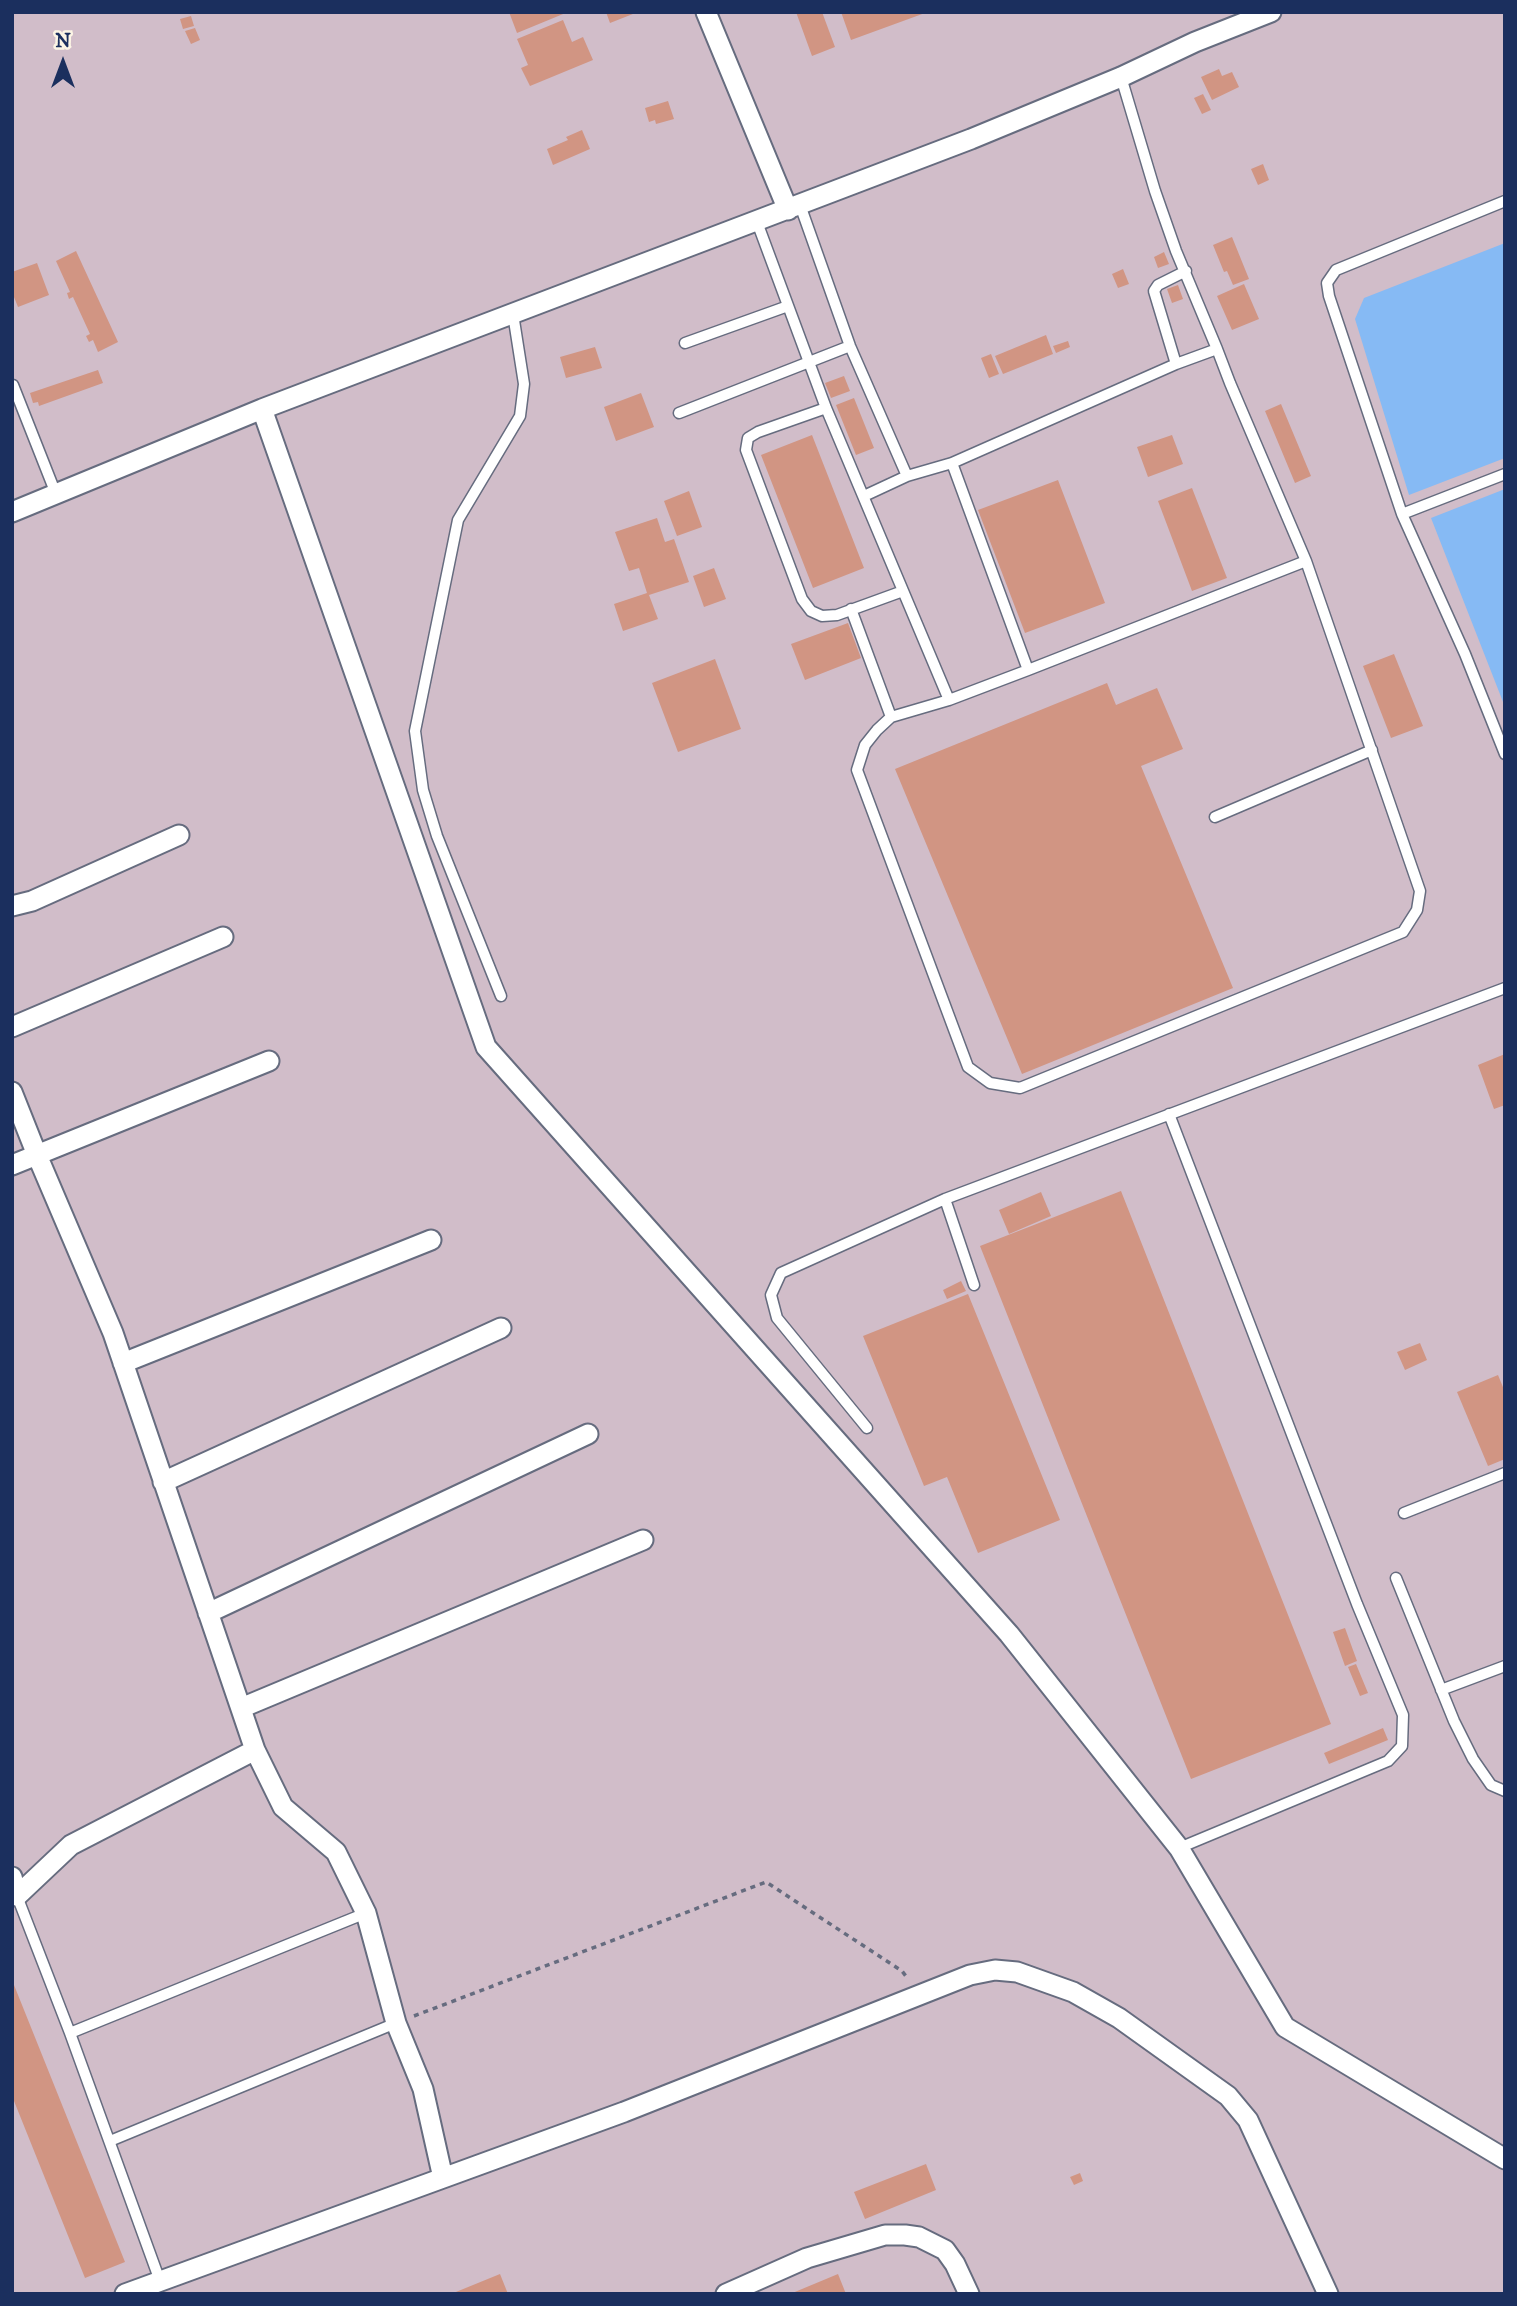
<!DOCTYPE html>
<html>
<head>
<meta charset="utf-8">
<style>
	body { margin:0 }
	#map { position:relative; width:1517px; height:2306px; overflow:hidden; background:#f0dcbb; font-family:"IM FELL DW Pica",serif }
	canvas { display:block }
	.frame { position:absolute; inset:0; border:14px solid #1b2f5e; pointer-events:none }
	.north { position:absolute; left:28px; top:28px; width:70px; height:70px; -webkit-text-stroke:5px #fcf5e5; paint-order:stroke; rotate:0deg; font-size:19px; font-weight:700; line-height:28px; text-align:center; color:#1b2f5e }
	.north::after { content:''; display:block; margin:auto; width:24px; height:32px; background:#1b2f5e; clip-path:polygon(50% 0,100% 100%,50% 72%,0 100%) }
</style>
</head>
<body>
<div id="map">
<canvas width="1517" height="2306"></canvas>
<div class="frame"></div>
<div class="north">N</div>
</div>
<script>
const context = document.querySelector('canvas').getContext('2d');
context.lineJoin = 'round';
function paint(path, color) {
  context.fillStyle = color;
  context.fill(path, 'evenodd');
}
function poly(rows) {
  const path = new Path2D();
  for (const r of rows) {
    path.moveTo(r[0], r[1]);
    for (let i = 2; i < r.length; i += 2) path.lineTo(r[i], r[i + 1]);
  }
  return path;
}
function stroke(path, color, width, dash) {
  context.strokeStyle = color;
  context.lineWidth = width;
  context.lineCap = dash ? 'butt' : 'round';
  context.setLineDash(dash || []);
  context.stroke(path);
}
paint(poly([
	[12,12,1505,12,1505,2294,12,2294]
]), '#d1bdc9');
paint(poly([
	[1505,243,1505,458,1409,495,1355,319,1364,298],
	[1505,489,1505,707,1431,518]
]), '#86baf4');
paint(poly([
	[509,12,568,12,517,33],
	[606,12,638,12,610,23],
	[796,12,822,12,835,47,812,56],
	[841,12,925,12,925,13,851,40],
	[191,16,194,26,183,29,180,19],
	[563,20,572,42,583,37,593,60,530,86,521,68,528,65,517,39],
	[195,28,200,40,191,44,185,31],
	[1219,69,1222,76,1232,72,1239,87,1212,100,1201,77],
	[1203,94,1211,110,1202,114,1194,98],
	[668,101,674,119,656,124,655,120,649,122,645,108],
	[582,130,590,149,553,165,547,149,568,140,566,137],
	[1263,164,1269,180,1258,185,1251,169],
	[1232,237,1249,279,1233,285,1227,271,1224,272,1213,245],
	[76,251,118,342,98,352,93,340,89,342,86,336,90,334,73,297,69,299,67,293,70,292,56,261],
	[1164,252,1169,264,1158,268,1154,257],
	[37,263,49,295,18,307,12,292,12,272],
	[1123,269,1129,284,1118,288,1112,274],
	[1244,284,1259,319,1232,330,1217,296],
	[1178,285,1183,299,1172,303,1167,289],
	[1046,335,1053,354,1003,374,995,356],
	[1068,341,1070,347,1056,353,1053,346],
	[595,347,602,368,566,378,560,357],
	[991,354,999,374,989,378,981,358],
	[98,370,103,383,39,406,38,402,33,403,30,393],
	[844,376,850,391,831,398,825,383],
	[641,393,654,427,616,441,604,407],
	[854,398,874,448,856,455,836,405],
	[1281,404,1311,476,1295,483,1265,411],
	[812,435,864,568,813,588,761,455],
	[1172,435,1183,464,1148,477,1137,447],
	[1058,480,1105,603,1025,633,978,510],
	[1192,488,1227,578,1192,591,1158,501],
	[689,491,702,527,677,536,664,501],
	[657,518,665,542,674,539,689,582,649,595,658,619,623,631,614,604,647,593,639,568,629,571,615,532],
	[714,568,726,599,704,607,693,576],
	[848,623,861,658,805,680,791,644],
	[1394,654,1423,726,1391,738,1363,666],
	[715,659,741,729,678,752,652,683],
	[1107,683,1116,705,1157,688,1183,749,1141,766,1233,988,1022,1074,895,769],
	[1505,1054,1505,1105,1494,1109,1478,1065],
	[1121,1191,1331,1724,1191,1779,980,1246],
	[1041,1192,1051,1216,1009,1234,999,1210],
	[961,1281,966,1291,947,1299,943,1290],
	[968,1294,1060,1520,978,1553,947,1477,924,1486,863,1336],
	[1420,1343,1427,1360,1405,1370,1397,1352],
	[1498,1375,1505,1392,1505,1459,1488,1466,1457,1392],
	[1345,1628,1357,1661,1345,1666,1333,1632],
	[1356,1664,1368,1693,1360,1696,1348,1667],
	[1383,1728,1388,1740,1329,1764,1324,1753],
	[12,1980,125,2262,85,2278,12,2096],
	[926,2164,936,2190,865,2219,854,2192],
	[1080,2173,1083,2181,1074,2185,1070,2177],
	[500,2274,508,2294,451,2294],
	[838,2274,846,2294,790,2294]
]), '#d19583');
const lane = poly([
	[1121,77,1155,191,1176,251,1217,349],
	[1505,201,1336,270,1327,283,1329,296,1402,514,1465,654,1505,754],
	[800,205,850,346,907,476],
	[757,222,826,408,949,700],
	[685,343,788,306],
	[1176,364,1154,291,1158,285,1186,271],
	[13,385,56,494],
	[826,408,758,432,748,438,746,450,802,599,811,611,822,616,837,615,903,591],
	[679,413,850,346],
	[952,463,1028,670],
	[864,496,907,476,952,463,1176,364,1217,349,1230,383,1306,561,1420,891,1417,910,1403,932,1020,1088,990,1083,968,1067,857,770,865,745,877,730,891,717,949,700,1028,670,1306,561],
	[1402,514,1505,474],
	[851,609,891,717],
	[1215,817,1372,750],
	[501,996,437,836,423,790,415,731,458,520,520,416,524,384,513,314],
	[1169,1114,1357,1604,1403,1715,1402,1746,1388,1761,1179,1848],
	[945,1199,974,1285],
	[867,1428,777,1318,771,1295,781,1273,945,1199,1505,988],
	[1404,1513,1505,1473],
	[1396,1578,1454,1721,1473,1759,1491,1785,1505,1791],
	[1441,1690,1505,1666],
	[17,1896,70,2033,160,2281],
	[70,2033,366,1913],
	[110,2141,396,2023]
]);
const street = poly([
	[706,12,788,210],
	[262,409,486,1047,1009,1634,1179,1848,1285,2027,1505,2159],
	[12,512,262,409,971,139,1121,77,1195,42,1271,12],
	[12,906,32,901,179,835],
	[12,1027,223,937],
	[12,1092,37,1155,113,1333,255,1750,283,1807,336,1852,366,1913,396,2023,423,2089,443,2178],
	[12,1165,269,1061],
	[123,1363,431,1240],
	[163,1482,501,1328],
	[208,1613,588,1434],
	[241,1708,643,1540],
	[12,1877,17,1896,71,1845,255,1750],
	[125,2294,624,2112,970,1975,995,1970,1017,1972,1073,1992,1119,2018,1228,2096,1248,2120,1328,2294],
	[726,2294,807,2258,885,2235,905,2235,919,2237,945,2250,955,2264,969,2294]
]);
stroke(lane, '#666c7f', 13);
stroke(street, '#666c7f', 23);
stroke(poly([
	[414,2016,766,1882,902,1971,908,1979]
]), '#666c7f', 3.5, [5, 5]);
stroke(lane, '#fff', 10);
stroke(street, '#fff', 19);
</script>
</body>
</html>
